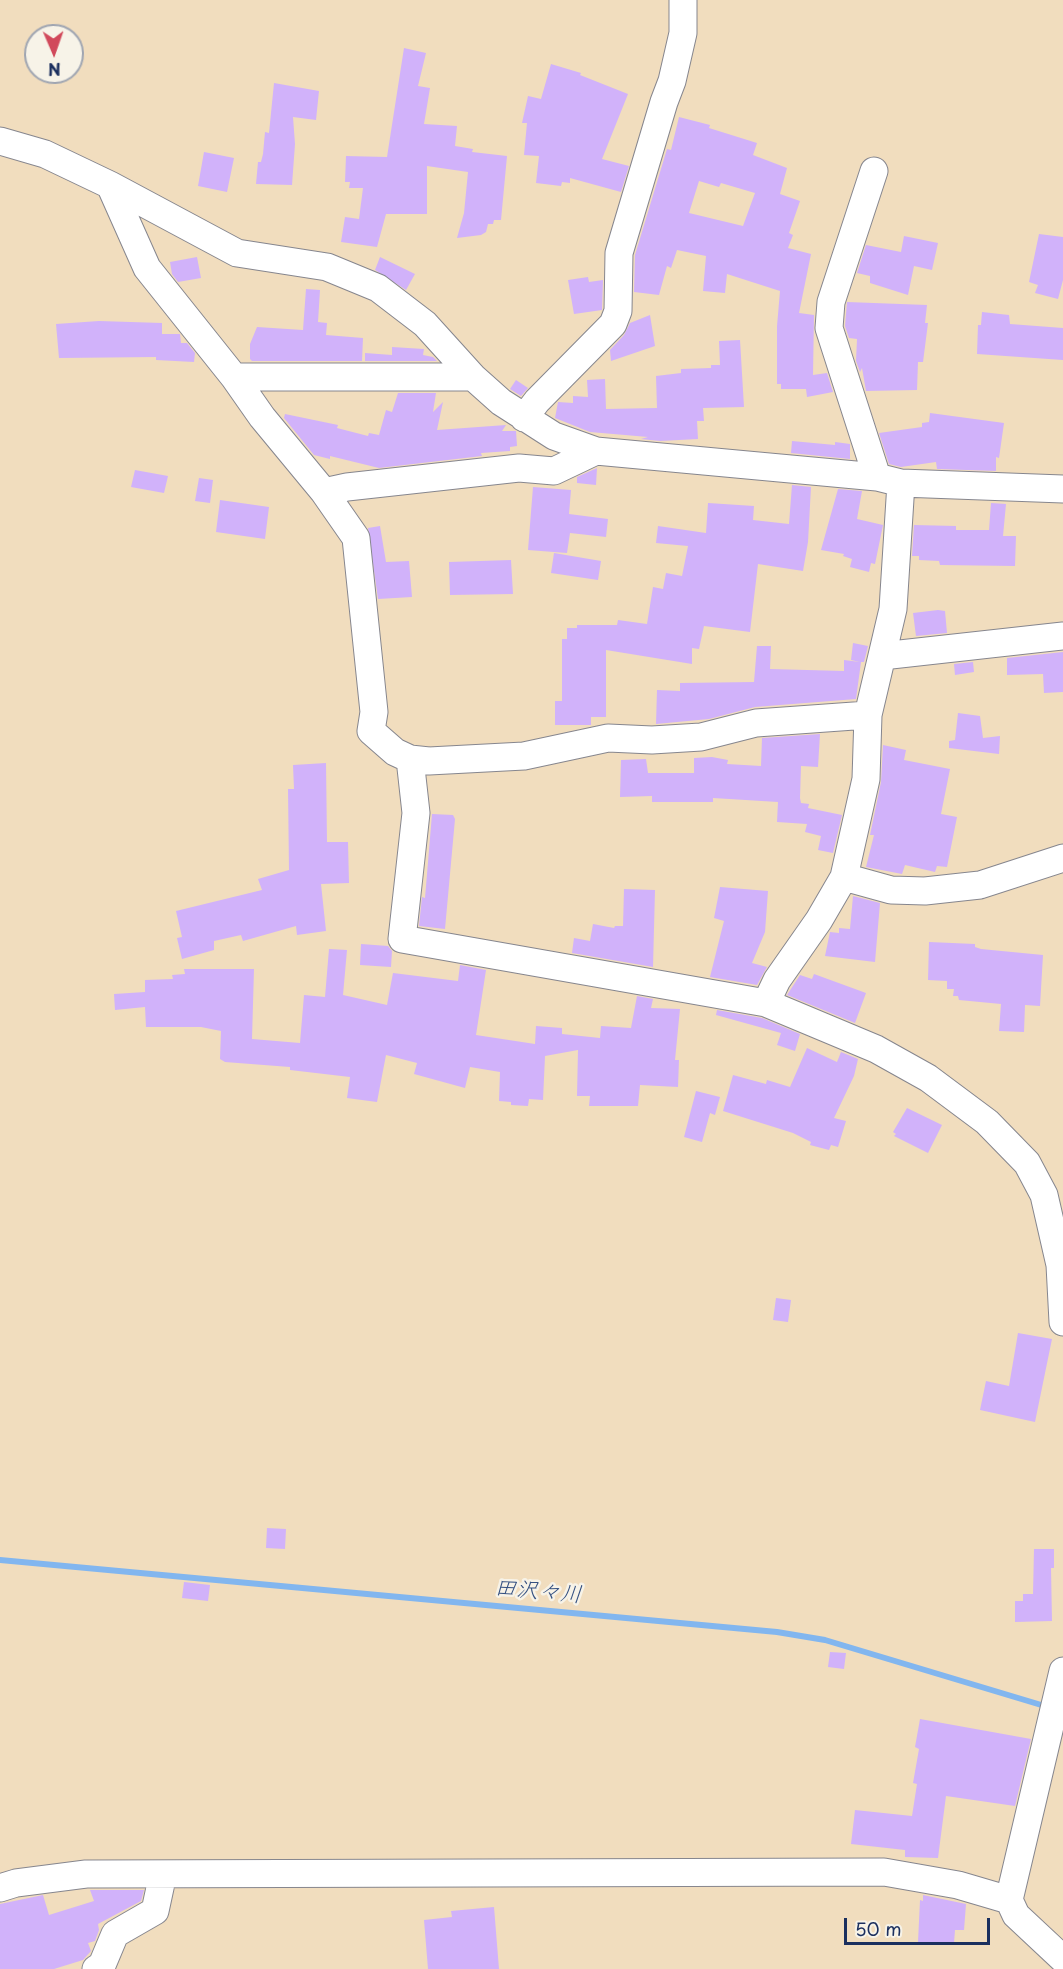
<!DOCTYPE html>
<html>
<head>
<meta charset="utf-8">
<style>
	body { margin:0 }
	#map { position:relative; width:1063px; height:1969px; overflow:hidden; background:#f1ddbe; font-family:"Playpen Sans",sans-serif }
	canvas { display:block }
	.north { position:absolute; left:24px; top:24px; width:60px; height:60px; box-sizing:border-box; background:#f7f3e8; border:2px solid #9fa5b1; border-radius:50%; rotate:178deg; font-size:16px; font-weight:700; line-height:24px; text-align:center; color:#1b2f5e }
	.north::after { content:''; display:block; margin:auto; width:21px; height:27px; background:#d1495b; clip-path:polygon(50% 0,100% 100%,50% 72%,0 100%) }
	.scale { position:absolute; left:844px; top:1918px; width:146px; height:27px; box-sizing:border-box; border:3px solid #1b2f5e; border-top:0; padding-left:8px; font-size:18px; line-height:21px; white-space:nowrap; color:#1b2f5e; -webkit-text-stroke:4px #f7f3e8; paint-order:stroke }
</style>
</head>
<body>
<div id="map">
<canvas width="1063" height="1969"></canvas>
<div class="north">N</div>
<div class="scale">50 m</div>
</div>
<script>
const context = document.querySelector('canvas').getContext('2d');
context.lineJoin = 'round';
function poly(rows) {
  const path = new Path2D();
  for (const r of rows) {
    path.moveTo(r[0], r[1]);
    for (let i = 2; i < r.length; i += 2) path.lineTo(r[i], r[i + 1]);
  }
  return path;
}
function stroke(path, color, width, dash) {
  context.strokeStyle = color;
  context.lineWidth = width;
  context.lineCap = dash ? 'butt' : 'round';
  context.setLineDash(dash || []);
  context.stroke(path);
}
function paint(path, color) {
  context.fillStyle = color;
  context.fill(path, 'evenodd');
}
function label(font, color, halo, rows, align = 'center') {
  context.font = font + ' "Playpen Sans","Klee One",sans-serif';
  context.lineWidth = 5;
  context.setLineDash([]);
  context.textBaseline = 'middle';
  context.strokeStyle = halo;
  context.fillStyle = color;
  for (const [text, x, y, turn = 0] of rows) {
    context.save();
    context.translate(x, y);
    context.rotate((+turn || 0) * Math.PI / 180);
    context.textAlign = isNaN(turn) ? turn : align;
    if (halo) context.strokeText(text, 0, 0);
    context.fillText(text, 0, 0);
    context.restore();
  }
}
stroke(poly([
	[0,1560,777,1632,825,1640,1048,1707]
]), '#82b6ef', 6);
paint(poly([
	[404,48,426,53,418,86,430,88,424,124,457,126,455,146,473,149,472,152,507,156,501,220,494,220,493,224,488,224,486,232,481,235,457,238,464,213,468,172,427,166,427,214,386,214,377,247,341,242,345,217,359,219,363,188,349,188,350,182,345,182,346,156,387,157],
	[551,64,581,73,580,75,628,94,602,159,629,166,621,192,570,178,570,183,562,182,561,186,536,183,539,156,524,155,527,123,522,123,528,96,541,99],
	[274,83,319,91,316,120,293,117,295,144,292,185,256,184,258,162,261,162,263,154,265,132,269,133],
	[679,117,710,125,709,128,757,143,753,155,787,168,780,194,800,201,789,233,793,235,788,248,811,254,799,313,814,315,813,375,827,373,833,392,807,397,806,389,781,389,781,384,777,384,777,326,780,291,727,274,725,293,703,291,706,256,677,250,671,268,667,266,659,295,634,292,635,255,667,149,671,150],
	[699,181,719,187,721,183,755,193,743,226,689,213],
	[204,152,234,158,227,192,198,186],
	[1039,234,1063,237,1063,280,1058,299,1035,293,1038,285,1029,282],
	[904,236,938,243,932,270,914,266,908,295,870,283,870,276,857,273,866,245,901,252],
	[197,257,201,278,178,282,172,274,170,262],
	[380,257,415,274,406,290,375,270],
	[588,277,589,282,603,280,602,310,574,314,568,280],
	[306,289,320,290,318,322,327,323,326,335,363,338,362,361,252,361,250,359,250,344,257,327,303,330],
	[847,302,927,305,925,323,928,323,923,362,918,362,917,390,866,391,862,368,860,372,856,361,857,339,849,338,845,326],
	[982,312,1009,315,1010,324,1063,328,1063,360,977,354,978,325,981,325],
	[650,315,655,346,611,361,610,350,624,335,630,323],
	[99,321,162,323,162,334,180,334,181,343,187,343,195,353,194,362,156,360,156,357,59,358,56,324],
	[740,340,744,407,703,408,704,421,697,421,698,439,660,441,641,439,648,437,590,432,555,418,558,402,573,403,573,396,588,397,587,380,605,379,606,409,657,408,656,376,681,373,681,369,711,368,711,365,720,365,719,341],
	[392,347,424,349,423,355,433,357,437,361,365,361,365,353,392,355],
	[516,380,528,388,521,396,510,389],
	[398,393,436,393,433,412,443,402,437,430,506,425,502,431,516,431,517,446,510,447,510,451,481,453,482,456,379,468,330,456,330,459,314,455,284,418,285,414,338,425,337,428,368,436,369,433,379,435,386,410,392,412],
	[930,413,1004,423,999,458,996,457,996,471,937,469,936,462,901,467,889,464,879,433,922,427,922,423,929,422],
	[792,441,835,445,835,442,850,444,850,459,791,453],
	[597,468,596,485,577,483,577,477],
	[135,470,168,476,164,493,131,487],
	[199,478,213,480,210,503,195,501],
	[792,485,811,487,808,542,803,571,758,564,750,632,704,626,699,649,692,648,692,664,606,650,606,717,591,717,591,725,555,725,555,701,562,701,562,639,567,639,567,628,577,628,577,625,617,625,618,620,647,624,653,587,663,589,666,573,682,576,688,546,656,543,658,526,706,533,708,503,754,506,753,520,789,524],
	[533,487,571,490,569,514,608,519,606,537,570,533,567,553,528,550],
	[838,489,862,491,857,519,883,525,875,564,871,563,869,572,850,567,852,559,843,556,844,554,821,550],
	[220,500,269,507,265,539,216,532],
	[991,503,1006,504,1003,536,1016,536,1015,566,940,565,939,561,919,560,919,556,912,556,914,525,956,526,956,530,989,530],
	[380,526,386,562,409,561,412,597,378,599,368,528],
	[554,553,601,561,598,580,551,573],
	[511,560,513,594,450,595,449,562],
	[938,610,945,611,947,633,916,636,913,613],
	[853,643,868,646,864,662,861,662,856,699,755,707,709,719,656,724,657,690,680,691,680,683,754,682,757,646,771,646,770,669,844,671,844,660,860,662,851,660],
	[1063,652,1063,692,1044,693,1043,674,1007,675,1007,658],
	[973,662,974,672,955,675,954,664],
	[958,713,980,716,983,738,1000,736,999,754,949,748,949,741,955,740],
	[820,734,818,767,801,766,800,798,801,803,809,804,808,808,842,815,833,853,818,850,821,836,805,832,807,824,777,822,778,802,713,798,713,802,652,802,652,796,620,797,621,760,646,759,648,773,694,773,694,758,712,757,728,760,727,764,761,766,762,738],
	[883,745,906,750,904,760,950,769,941,814,957,817,947,867,937,866,935,872,905,865,902,874,866,867,874,835,870,835,881,782],
	[326,763,327,842,348,842,349,883,321,884,326,931,297,935,296,926,243,941,241,935,214,941,214,950,182,959,177,938,182,937,176,911,262,890,258,879,289,870,288,789,294,789,293,765],
	[432,814,453,815,455,819,445,929,419,926,422,897,425,898],
	[720,887,768,891,765,932,752,963,767,967,757,985,710,977,724,921,714,918],
	[624,889,655,890,653,967,572,953,574,938,590,941,593,924,614,928,615,926,623,926],
	[853,896,880,903,875,962,825,956,830,932,839,933,839,928,850,929],
	[929,942,975,944,975,947,981,949,1043,955,1040,1006,1025,1005,1024,1032,999,1031,1001,1004,959,1000,958,996,953,996,954,989,947,989,947,981,928,980],
	[361,944,388,946,392,951,391,967,360,965],
	[329,949,347,950,343,995,387,1005,393,973,458,981,460,965,486,970,476,1035,535,1044,536,1026,562,1028,562,1034,600,1038,601,1026,631,1028,637,996,653,999,651,1008,680,1009,675,1060,679,1060,678,1087,640,1085,638,1106,589,1106,590,1096,577,1096,578,1050,545,1056,543,1100,529,1099,528,1106,511,1105,511,1102,499,1101,500,1072,470,1067,465,1088,414,1074,417,1063,386,1055,377,1102,347,1098,350,1077,290,1070,290,1067,225,1062,220,1059,221,1031,201,1027,146,1027,145,1007,115,1010,114,994,145,992,145,980,173,979,172,975,185,974,184,969,254,969,252,1039,300,1043,304,995,325,997],
	[814,974,866,993,855,1023,787,995,800,975,812,979],
	[717,1010,762,1018,800,1034,795,1051,777,1045,781,1033,716,1015],
	[807,1048,837,1062,841,1052,858,1059,854,1076,834,1118,846,1121,838,1147,831,1145,829,1150,810,1145,811,1142,793,1133,723,1111,733,1075,766,1084,767,1080,790,1087],
	[696,1091,720,1097,715,1115,710,1113,702,1142,684,1137],
	[907,1108,942,1125,928,1153,894,1136,896,1134,893,1132],
	[776,1298,791,1300,788,1322,773,1320],
	[1018,1333,1052,1339,1035,1422,980,1410,986,1381,1009,1386],
	[267,1528,286,1529,285,1549,266,1548],
	[1034,1549,1054,1549,1054,1568,1051,1568,1052,1621,1015,1622,1015,1601,1023,1601,1023,1594,1033,1594],
	[184,1582,210,1585,208,1601,182,1598],
	[830,1652,846,1653,844,1669,828,1667],
	[920,1719,1031,1739,1015,1806,946,1796,938,1858,905,1857,905,1850,851,1844,855,1810,912,1816,917,1784,913,1783,919,1749,915,1747],
	[90,1890,144,1890,141,1901,98,1924,99,1930,95,1941,88,1943,91,1951,83,1960,54,1969,0,1969,0,1904,43,1895,49,1915,94,1901],
	[923,1895,966,1904,964,1930,955,1930,954,1943,918,1942,920,1900,923,1901],
	[494,1907,499,1969,428,1969,424,1920,452,1917,451,1911]
]), '#d1b2fa');
const minor = poly([
	[0,141,45,154,110,185,237,253,327,267,378,288,425,324,473,377,501,402,554,436,596,451,877,477,901,483,1063,489],
	[874,171,831,302,829,328,877,477],
	[110,185,147,268,234,377,262,417,324,492,356,538,374,712,371,731,395,752,410,759,429,761,524,756,608,738,652,740,701,737,756,723,868,715],
	[234,377,473,377],
	[524,418,537,401,613,324,618,311,619,253,664,102,672,81,683,33,683,0],
	[324,492,347,487,519,468,554,471,596,451],
	[882,656,1063,636],
	[410,759,416,813,402,939,766,1003,876,1049,928,1078,987,1122,1027,1163,1044,1195,1060,1265,1063,1322],
	[844,877,891,890,925,891,980,885,1063,858],
	[766,1003,777,980,819,920,844,877,866,779,868,715,893,609,901,483],
	[1063,1671,1009,1900,1016,1915,1063,1959],
	[0,1888,16,1883,86,1874,884,1872,958,1885,1009,1900],
	[96,1969,102,1965,115,1934,155,1911,163,1874]
]);
stroke(minor, '#86868e', 29);
stroke(minor, '#fff', 27);
label('italic 22px', '#355182', '#f7f3e8', [
	["田沢々川",538,1592,5]
]);
</script>
</body>
</html>
